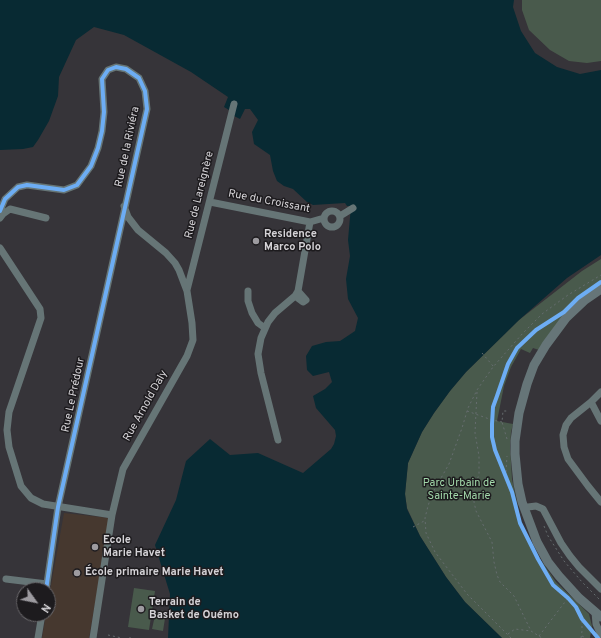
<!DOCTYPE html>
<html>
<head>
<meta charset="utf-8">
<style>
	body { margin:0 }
	#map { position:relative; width:601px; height:638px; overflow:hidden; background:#363439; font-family:Overpass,sans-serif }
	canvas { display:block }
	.north { position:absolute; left:16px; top:582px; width:40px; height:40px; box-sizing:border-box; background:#1d1b1e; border:1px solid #676568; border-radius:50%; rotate:123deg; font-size:11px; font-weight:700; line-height:16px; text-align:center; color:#d5d3d7 }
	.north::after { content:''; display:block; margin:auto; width:14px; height:18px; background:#9d9ba0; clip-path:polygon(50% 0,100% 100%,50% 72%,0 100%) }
</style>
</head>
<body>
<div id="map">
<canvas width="601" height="638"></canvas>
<div class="north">N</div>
</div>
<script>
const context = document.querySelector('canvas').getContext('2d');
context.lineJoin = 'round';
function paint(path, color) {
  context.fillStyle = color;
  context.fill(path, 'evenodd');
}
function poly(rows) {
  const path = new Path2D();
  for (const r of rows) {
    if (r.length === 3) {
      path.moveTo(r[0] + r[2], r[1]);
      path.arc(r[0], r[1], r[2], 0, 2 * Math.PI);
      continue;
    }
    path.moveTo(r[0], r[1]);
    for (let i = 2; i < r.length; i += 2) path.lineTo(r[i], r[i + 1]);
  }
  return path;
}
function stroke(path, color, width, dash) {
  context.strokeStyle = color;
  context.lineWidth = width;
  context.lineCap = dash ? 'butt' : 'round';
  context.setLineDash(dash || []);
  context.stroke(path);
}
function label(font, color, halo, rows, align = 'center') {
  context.font = font + ' Overpass,sans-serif';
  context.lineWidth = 3;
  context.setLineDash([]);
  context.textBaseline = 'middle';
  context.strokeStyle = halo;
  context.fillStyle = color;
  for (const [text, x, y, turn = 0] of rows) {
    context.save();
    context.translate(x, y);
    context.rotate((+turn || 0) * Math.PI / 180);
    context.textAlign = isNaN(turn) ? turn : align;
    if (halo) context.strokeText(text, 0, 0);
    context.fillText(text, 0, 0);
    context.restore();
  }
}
paint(poly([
	[64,513,110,518,89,638,42,638,46,614,48,614,48,602]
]), '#46382f');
paint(poly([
	[522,0,601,0,601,61,587,63,569,61,550,50,529,30,522,10],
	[601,259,601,285,539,350,533,348,530,353,521,349,511,367,504,386,497,421,513,424,511,432,510,446,512,479,521,522,540,559,556,582,589,614,592,626,590,638,502,638,465,602,446,577,420,536,407,508,405,494,408,463,422,432,434,413,450,391,466,372,519,320,582,271],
	[134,588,155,591,149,630,128,627],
	[156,611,166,612,163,631,152,629]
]), '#495a4c');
paint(poly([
	[0,0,514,0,513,7,521,31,535,53,557,67,580,74,601,70,601,255,567,278,519,320,466,372,450,391,434,413,422,432,408,463,405,494,407,509,420,536,446,577,465,602,502,638,168,638,170,594,155,545,176,500,186,461,210,439,230,455,258,453,303,473,331,449,334,444,336,436,335,430,316,408,313,396,325,389,332,382,329,372,313,376,307,370,306,356,312,346,326,342,340,341,355,331,358,318,348,299,346,279,350,256,348,240,351,206,347,206,345,203,313,205,307,202,293,189,284,186,277,181,273,171,270,155,254,144,252,132,258,120,250,109,245,109,240,119,234,116,229,110,224,107,228,97,191,72,124,35,94,27,76,40,59,77,58,96,49,121,38,140,33,147,23,149,0,150]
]), '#082a33');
stroke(poly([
	[482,353,493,366],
	[477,392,475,433,479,456,479,474,474,491,474,502,476,511,492,542,494,562,497,575,500,582,514,596,531,631,542,638],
	[467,411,492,420,502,422],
	[507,439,502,422,503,411,508,411],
	[506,472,507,456],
	[544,526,548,536,564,561,582,582,601,601],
	[413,527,426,520],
	[508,634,515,629,531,631],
	[108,635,122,638],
	[539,636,568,598],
	[582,636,586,638],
	[129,638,132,638],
	[511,638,467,594,435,552,426,533,425,518,428,506,432,494,449,464,462,428,468,408,477,390,493,367,523,333,542,314,568,295,601,275],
	[581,638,582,631,582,619]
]), '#666d6f', 1, [2, 3]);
stroke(poly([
	[210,202,310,222,324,218],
	[332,219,8],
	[0,211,5,199,18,187,27,185,64,190,77,185,91,166,98,148,102,131,104,112,102,79,108,70,116,67,126,69,139,78,145,91,147,109,58,507,46,590],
	[340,216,353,208],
	[0,218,3,214,10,209,46,218],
	[0,248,40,309,41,318,9,412,7,430,9,447,21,486,31,498,43,504,112,515],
	[187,290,234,104],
	[248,291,248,301,252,313,258,323,265,328],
	[295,296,303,302,306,300,298,291],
	[601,392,591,402,571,418,566,425,563,435,564,447,568,459,588,486,601,502],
	[591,402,601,421],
	[278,440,261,373,258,354,261,338,268,322,275,313,295,296,298,291,310,222],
	[528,507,536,506,543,509,561,543,570,556,579,567,601,589],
	[6,579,47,584],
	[595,612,596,624,601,635],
	[38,638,42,614],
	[93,638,112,515,123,469,187,356,193,340,192,323,187,291,179,270,175,263,166,253,138,230,128,217,124,206]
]), '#667576', 7);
stroke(poly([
	[601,289,585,300,566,318,546,345,534,365,527,384,519,413,515,441,515,454,518,484,522,502,537,542,548,562,559,576,579,598,601,617]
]), '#667578', 9);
stroke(poly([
	[0,211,5,199,18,187,27,185,64,190,77,185,91,166,98,148,102,131,104,112,102,79,108,70,116,67,126,69,139,78,145,91,147,109,58,507,46,590],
	[598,638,582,619,576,607,568,598,553,585,538,559,520,523,512,492,495,450,492,437,492,424,493,407,497,396,508,364,517,348,536,330,564,312,578,298,601,282]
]), '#6dadf4', 4);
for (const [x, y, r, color] of [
	[256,241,4,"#9d9ba0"],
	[95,547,4,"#9d9ba0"],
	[77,573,4,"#9d9ba0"],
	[141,609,4,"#9d9ba0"]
]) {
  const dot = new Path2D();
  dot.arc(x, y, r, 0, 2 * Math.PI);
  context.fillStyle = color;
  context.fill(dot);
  stroke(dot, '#1d1b1e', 1.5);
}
label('11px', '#d5d3d7', '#1d1b1e', [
	["Rue de la Riviéra",128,147,-78],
	["Rue de Lareignère",200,195,-76],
	["Rue du Croissant",269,202,11],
	["Rue Le Prédour",74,395,-78],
	["Rue Arnold Daly",146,406,-61]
]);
label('bold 11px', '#d5d3d7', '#1d1b1e', [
	["Residence",264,235],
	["Marco Polo",264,248],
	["Ecole",103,541],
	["Marie Havet",103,554],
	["École primaire Marie Havet",85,573],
	["Terrain de",149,603],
	["Basket de Ouémo",149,616]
], 'left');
label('11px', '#a3d9ab', '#1d1b1e', [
	["Parc Urbain de",459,484],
	["Sainte-Marie",459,497]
]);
</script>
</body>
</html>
